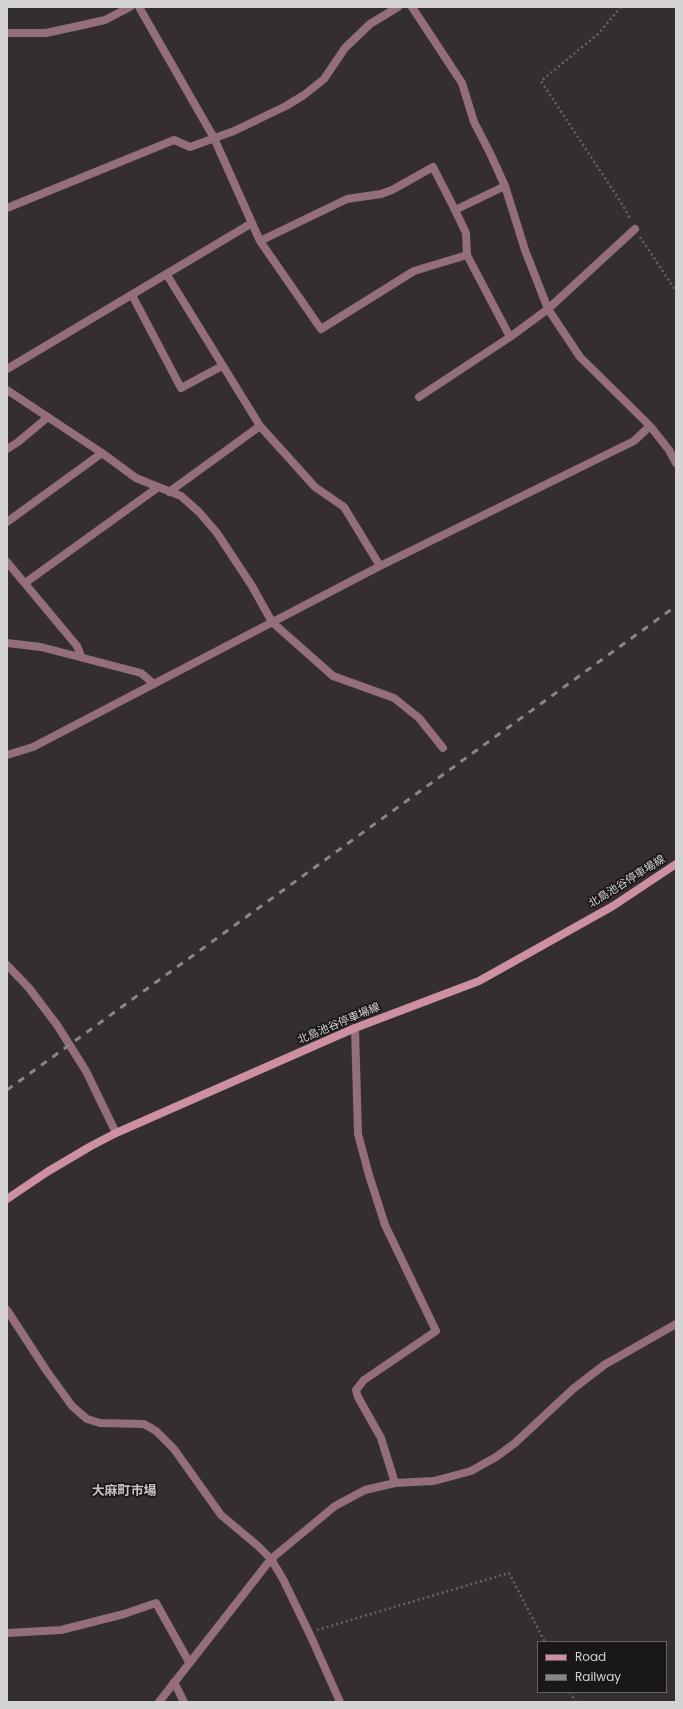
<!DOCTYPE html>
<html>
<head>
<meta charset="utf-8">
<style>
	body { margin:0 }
	#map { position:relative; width:683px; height:1709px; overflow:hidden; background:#342e30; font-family:Poppins,sans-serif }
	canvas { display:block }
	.frame { position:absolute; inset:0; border:8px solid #d6d3d4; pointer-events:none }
	.legend { position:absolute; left:537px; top:1641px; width:130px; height:52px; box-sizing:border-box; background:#1a1718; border:1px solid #656263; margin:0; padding:5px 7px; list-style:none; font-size:12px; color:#d6d3d4 }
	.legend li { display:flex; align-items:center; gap:8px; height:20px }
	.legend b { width:20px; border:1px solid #656263 }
</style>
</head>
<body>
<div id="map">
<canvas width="683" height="1709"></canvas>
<div class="frame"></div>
<ul class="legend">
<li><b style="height:5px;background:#cd90a0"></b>Road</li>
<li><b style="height:5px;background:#8a8687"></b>Railway</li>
</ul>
</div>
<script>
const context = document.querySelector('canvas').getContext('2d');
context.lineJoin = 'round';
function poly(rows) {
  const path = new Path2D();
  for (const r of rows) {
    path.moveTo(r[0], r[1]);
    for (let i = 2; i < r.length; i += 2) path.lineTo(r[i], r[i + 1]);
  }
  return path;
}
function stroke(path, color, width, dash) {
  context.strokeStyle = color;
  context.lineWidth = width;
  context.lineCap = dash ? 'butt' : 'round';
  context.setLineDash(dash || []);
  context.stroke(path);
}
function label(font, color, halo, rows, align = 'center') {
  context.font = font + ' Poppins,"Noto Sans JP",sans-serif';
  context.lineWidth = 3.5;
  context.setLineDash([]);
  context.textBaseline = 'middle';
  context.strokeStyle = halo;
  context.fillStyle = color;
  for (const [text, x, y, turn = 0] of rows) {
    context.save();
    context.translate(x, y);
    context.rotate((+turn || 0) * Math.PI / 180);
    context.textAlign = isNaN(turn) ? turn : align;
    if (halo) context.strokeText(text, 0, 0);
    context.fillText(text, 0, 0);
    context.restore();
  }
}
stroke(poly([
	[621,7,598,34,541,81,622,204,631,220],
	[640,237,674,288,676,288],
	[317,1630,509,1573,545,1642],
	[570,1692,576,1702]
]), '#676263', 2.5, [2, 3]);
stroke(poly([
	[139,7,214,138,260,241,321,329,414,271,467,255,510,337],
	[412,7,462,83,474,122,490,153,505,186,525,250,548,309,580,357,650,426,669,450,676,463],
	[7,33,46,33,83,25,105,20,130,7],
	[7,208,174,140,190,147,234,131,286,106,304,95,324,79,345,48,370,24,398,7],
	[455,210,466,233,467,255],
	[260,241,347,199,381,194,392,190,433,167,455,210,505,186],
	[167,275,260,426,169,492],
	[132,295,181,388,222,366],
	[7,369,252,223],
	[7,390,102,453,136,478,181,496,199,512,217,533,252,586,272,622,333,676,394,698,419,718,443,748],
	[419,397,510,337,548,309,635,229],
	[260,426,315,487,344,507,380,566],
	[7,449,18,442,48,417],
	[7,522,102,453],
	[7,562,77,646,81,656],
	[25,583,157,488],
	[7,643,41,647,141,673,154,684],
	[7,755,33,747,380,566,634,441,650,426],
	[7,965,29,988,57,1025,86,1071,116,1133],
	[355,1028,358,1134,369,1175,385,1225,436,1331,364,1380,356,1390,358,1397,381,1438,395,1483],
	[7,1310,46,1370,72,1406,87,1419,100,1423,144,1424,156,1431,174,1449,221,1515,258,1546,271,1559,283,1579,312,1639,340,1702],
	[7,1633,61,1630,124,1614,156,1603,189,1662],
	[174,1682,184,1702],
	[159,1702,271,1559,335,1506,365,1490,395,1483,434,1481,471,1471,496,1457,515,1443,573,1389,604,1365,676,1324]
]), '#946e78', 8);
stroke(poly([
	[7,1199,47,1172,91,1146,116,1133,355,1028,479,981,613,906,676,864]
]), '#cd90a0', 8);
stroke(poly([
	[7,1090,676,606]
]), '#8a8687', 3, [7, 7]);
label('11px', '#d6d3d4', '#1a1718', [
	["北島池谷停車場線",627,882,-32],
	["北島池谷停車場線",339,1024,-23]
]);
label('bold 13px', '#c8c1c3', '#1a1718', [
	["大麻町市場",124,1492]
]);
</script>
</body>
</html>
